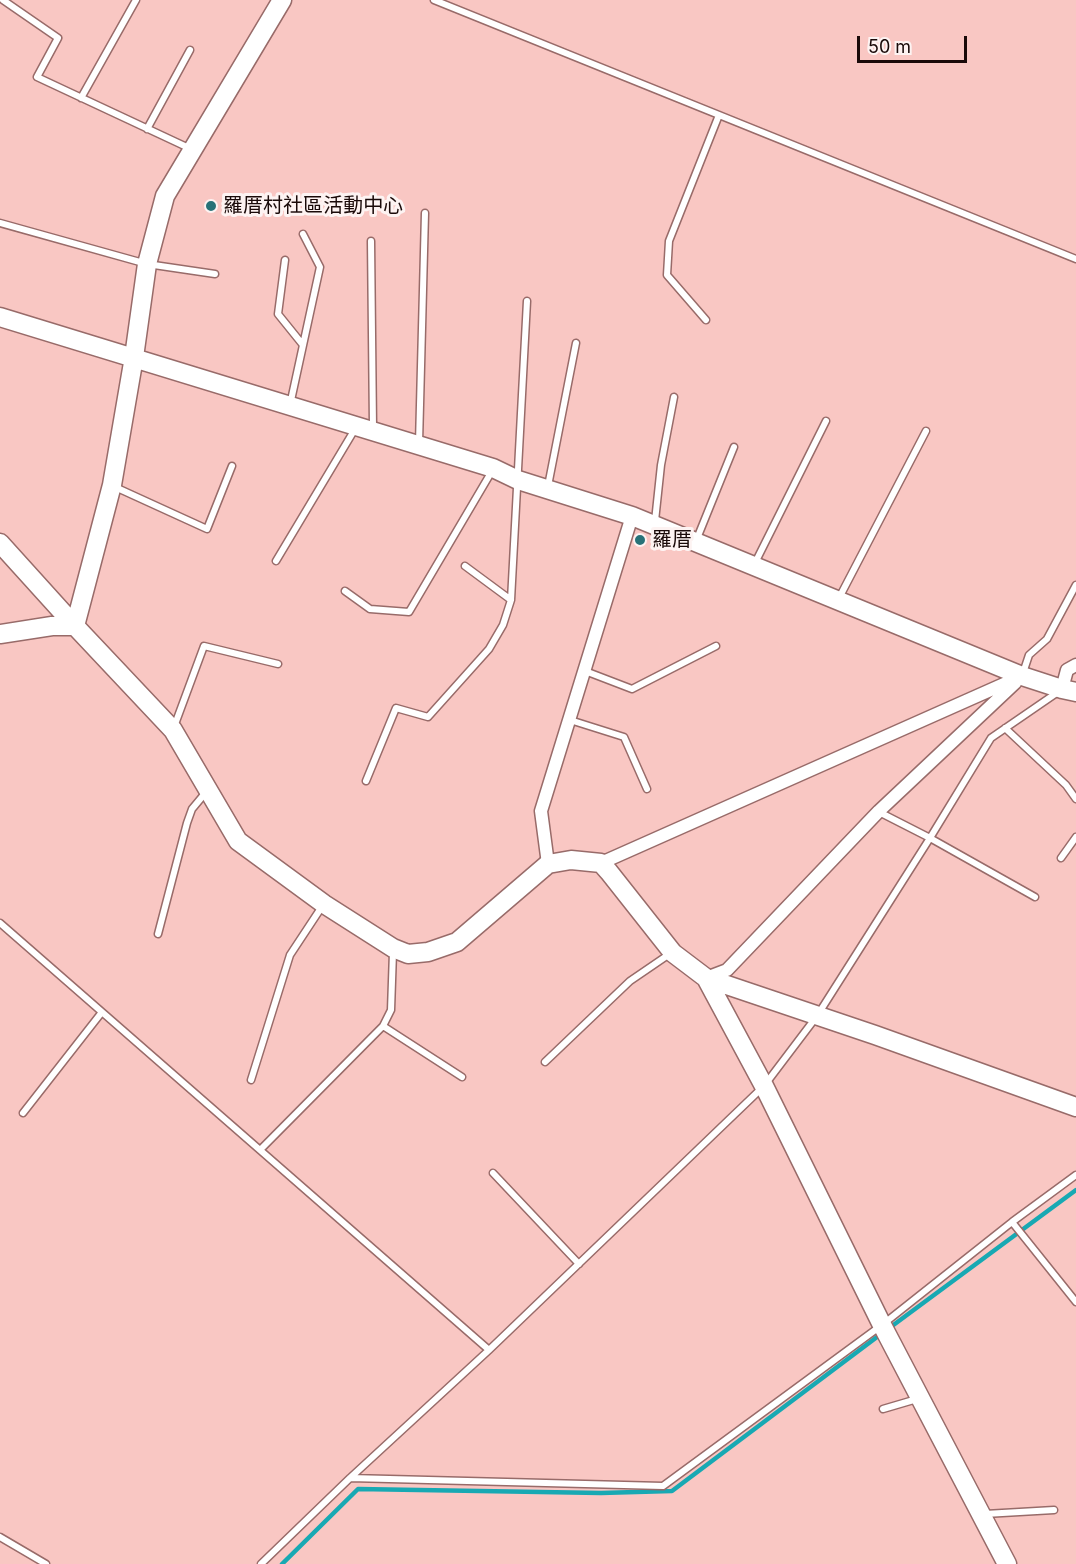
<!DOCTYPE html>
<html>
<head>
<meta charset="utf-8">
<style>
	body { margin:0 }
	#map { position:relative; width:1076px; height:1564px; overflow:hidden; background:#f9c7c3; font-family:Inter,sans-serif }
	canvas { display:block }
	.scale { position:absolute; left:857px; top:36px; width:110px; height:27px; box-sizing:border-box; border:3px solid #1a0a09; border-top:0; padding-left:8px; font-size:18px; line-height:21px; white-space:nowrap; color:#1a0a09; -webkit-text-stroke:4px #fdf3f2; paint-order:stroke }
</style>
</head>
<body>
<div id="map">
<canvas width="1076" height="1564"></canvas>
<div class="scale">50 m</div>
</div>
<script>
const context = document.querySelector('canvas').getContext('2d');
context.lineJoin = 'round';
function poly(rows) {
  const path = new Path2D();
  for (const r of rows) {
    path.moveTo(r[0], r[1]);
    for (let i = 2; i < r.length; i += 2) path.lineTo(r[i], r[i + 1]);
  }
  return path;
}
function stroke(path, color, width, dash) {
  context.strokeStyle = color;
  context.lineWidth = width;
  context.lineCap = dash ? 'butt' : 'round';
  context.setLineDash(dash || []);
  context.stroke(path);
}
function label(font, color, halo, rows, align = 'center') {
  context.font = font + ' Inter,"Noto Sans TC",sans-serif';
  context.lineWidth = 6;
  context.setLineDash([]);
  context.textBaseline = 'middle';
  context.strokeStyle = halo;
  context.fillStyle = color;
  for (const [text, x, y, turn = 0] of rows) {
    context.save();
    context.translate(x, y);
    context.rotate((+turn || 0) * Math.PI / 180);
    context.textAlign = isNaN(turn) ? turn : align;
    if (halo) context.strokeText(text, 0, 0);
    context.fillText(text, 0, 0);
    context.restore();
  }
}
stroke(poly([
	[888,1329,1076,1190],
	[282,1564,358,1489,601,1493,672,1491,881,1334]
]), '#18a9b3', 4.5);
const lane = poly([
	[3,0,58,38,37,77,191,149],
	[434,0,1076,259],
	[81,98,136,0],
	[147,129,190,50],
	[0,223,147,264,215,274],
	[371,241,373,427],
	[285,260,278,314,303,345],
	[706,320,667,275,669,241,719,115],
	[290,405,320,267,303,234],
	[419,443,425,213],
	[548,486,576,343],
	[115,487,207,529,232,466],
	[655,521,661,465,674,397],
	[696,541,734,447],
	[276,561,355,429],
	[754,565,826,421],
	[465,566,511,600],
	[345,591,370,609,409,612,492,471],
	[838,600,926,431],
	[585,671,632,689,716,646],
	[1023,673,1029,655,1047,639,1076,585],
	[570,720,624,737,647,789],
	[174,727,204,646,278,664],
	[1005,728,1066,785,1076,799],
	[366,781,396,708,428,717,489,649,503,625,511,600,527,301],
	[879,812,930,838,1035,897],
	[1061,858,1076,837],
	[0,923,489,1350],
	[158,934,187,823,192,809,207,791],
	[383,1026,462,1077],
	[545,1062,630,981,671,953],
	[251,1080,290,955,323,905],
	[23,1113,102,1012],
	[260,1150,383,1026,391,1010,393,952],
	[493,1173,579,1264],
	[1012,1222,1076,1302],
	[883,1409,917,1399],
	[350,1478,663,1486,882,1325,1012,1222,1076,1175],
	[985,1514,1054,1510],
	[0,1537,46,1564],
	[261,1564,350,1478,489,1350,764,1086,817,1016,930,838,991,738,1058,692]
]);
const street = poly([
	[1062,689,1067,670,1076,665],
	[601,863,1022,676],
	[548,864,541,811,632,516],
	[706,978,727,970,879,811,1015,683]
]);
const secondary = poly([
	[0,317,493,468,518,480,632,516,1022,676,1062,689,1076,692],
	[0,543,75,626,173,730,238,841,324,904,393,948,408,954,428,952,457,942,548,864,571,860,601,863,609,872,673,953,706,978,875,1035,1076,1107],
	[75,626,112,485,134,357,147,264,165,196,282,0],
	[0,634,52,626,75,626],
	[706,978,764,1086,882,1325,1007,1564]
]);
stroke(lane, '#986b69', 9);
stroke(street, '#986b69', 15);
stroke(secondary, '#986b69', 21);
stroke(lane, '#fff', 6);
stroke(street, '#fff', 12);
stroke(secondary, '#fff', 18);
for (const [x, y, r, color] of [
	[211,206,6,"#287278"],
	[640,540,6,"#287278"]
]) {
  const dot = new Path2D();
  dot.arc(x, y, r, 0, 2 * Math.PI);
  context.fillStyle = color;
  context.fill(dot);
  stroke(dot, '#fdf3f2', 2);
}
label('20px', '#1a0a09', '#fdf3f2', [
	["羅厝村社區活動中心",223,206],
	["羅厝",652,540]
], 'left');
</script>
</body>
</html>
